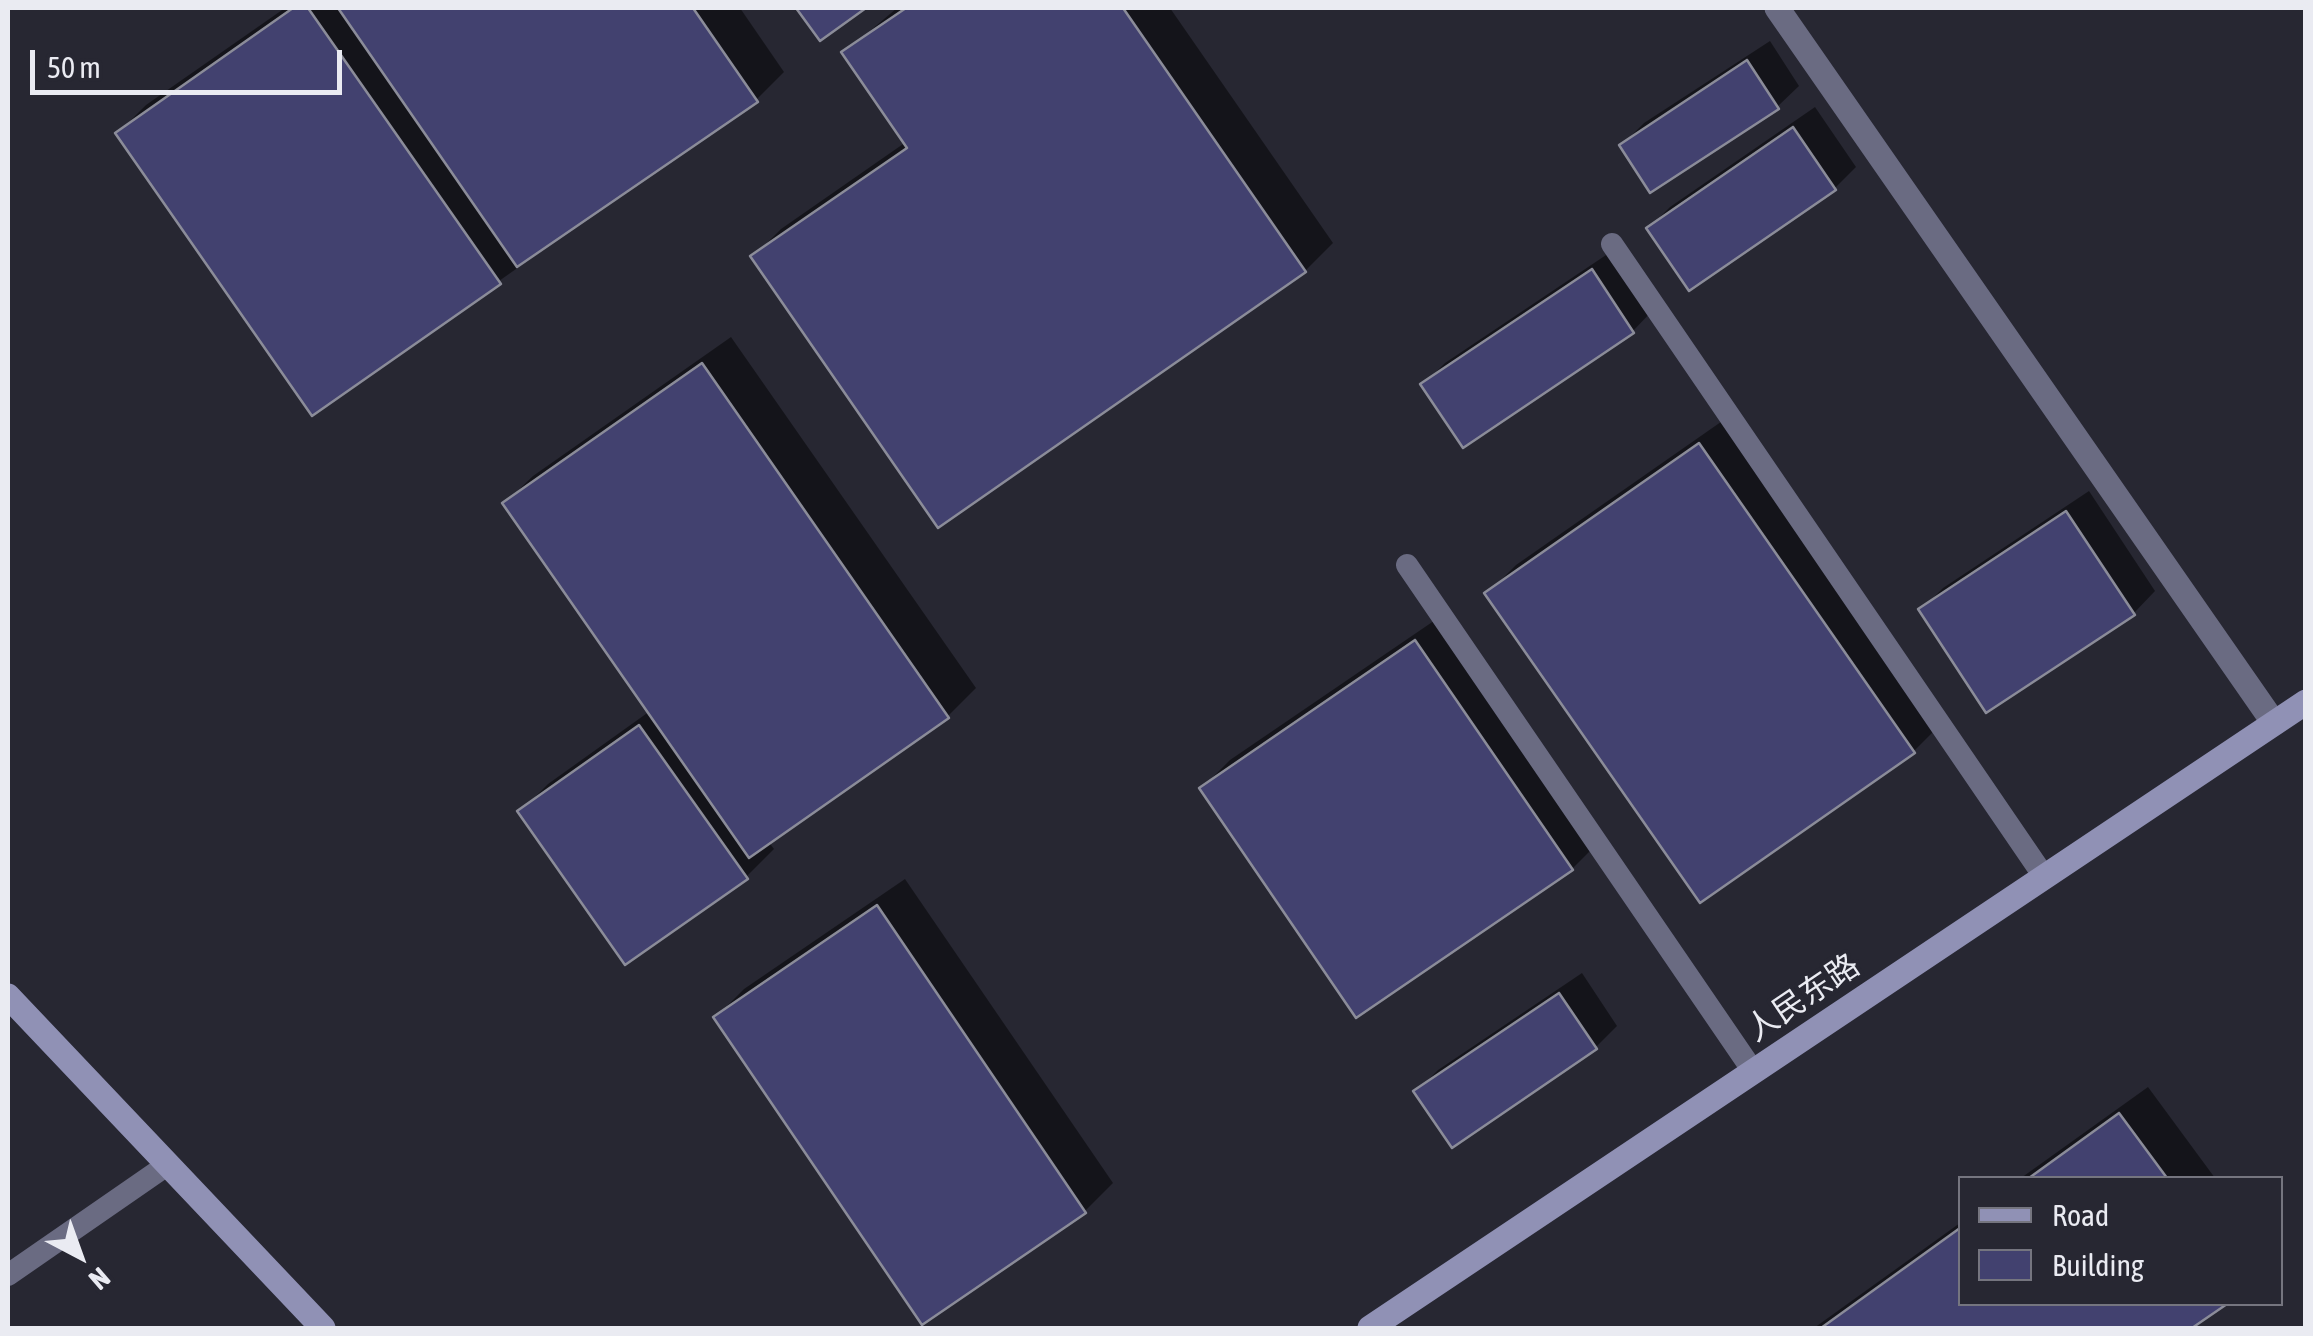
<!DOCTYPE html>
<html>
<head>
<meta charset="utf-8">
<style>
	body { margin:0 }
	#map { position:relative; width:2313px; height:1336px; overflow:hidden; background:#272732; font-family:"Asap Condensed",sans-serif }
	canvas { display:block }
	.frame { position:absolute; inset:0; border:10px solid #eaebf2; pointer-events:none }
	.legend { position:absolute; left:1958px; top:1176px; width:325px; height:130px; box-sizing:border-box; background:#272732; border:2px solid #75757f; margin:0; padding:12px 18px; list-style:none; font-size:30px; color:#eaebf2 }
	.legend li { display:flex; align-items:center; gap:20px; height:50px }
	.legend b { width:50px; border:2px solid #75757f }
	.north { position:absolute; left:30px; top:1206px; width:100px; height:100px; -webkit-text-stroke:8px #272732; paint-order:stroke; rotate:139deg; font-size:28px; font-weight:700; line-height:40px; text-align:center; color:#eaebf2 }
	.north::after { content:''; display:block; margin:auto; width:35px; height:45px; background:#eaebf2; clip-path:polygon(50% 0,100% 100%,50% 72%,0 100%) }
	.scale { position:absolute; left:30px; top:50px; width:312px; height:45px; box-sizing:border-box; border:5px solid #eaebf2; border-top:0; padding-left:12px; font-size:30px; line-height:35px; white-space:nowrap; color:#eaebf2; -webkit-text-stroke:8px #272732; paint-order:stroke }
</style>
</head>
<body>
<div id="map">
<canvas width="2313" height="1336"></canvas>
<div class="frame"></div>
<ul class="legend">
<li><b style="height:12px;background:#9091b5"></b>Road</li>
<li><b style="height:28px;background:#42416f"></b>Building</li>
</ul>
<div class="north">N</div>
<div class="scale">50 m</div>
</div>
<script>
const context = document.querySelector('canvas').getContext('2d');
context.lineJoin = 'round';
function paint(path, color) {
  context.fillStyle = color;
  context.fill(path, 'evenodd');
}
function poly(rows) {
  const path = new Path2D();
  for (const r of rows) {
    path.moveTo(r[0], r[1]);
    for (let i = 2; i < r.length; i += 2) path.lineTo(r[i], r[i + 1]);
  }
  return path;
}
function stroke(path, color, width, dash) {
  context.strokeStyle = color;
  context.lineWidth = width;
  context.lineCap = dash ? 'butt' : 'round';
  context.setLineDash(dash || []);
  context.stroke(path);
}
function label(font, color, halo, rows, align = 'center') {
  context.font = font + ' "Asap Condensed","Noto Sans SC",sans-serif';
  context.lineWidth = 8;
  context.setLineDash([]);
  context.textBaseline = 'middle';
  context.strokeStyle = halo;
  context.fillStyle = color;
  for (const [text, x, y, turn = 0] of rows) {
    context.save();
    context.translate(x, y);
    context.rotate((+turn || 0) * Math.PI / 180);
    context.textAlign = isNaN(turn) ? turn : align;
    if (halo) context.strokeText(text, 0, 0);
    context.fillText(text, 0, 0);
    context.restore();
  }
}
paint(poly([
	[285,8,740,8,784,72,756,100,313,412,118,133,146,105],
	[897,8,1170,8,1333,243,1305,271,753,257,781,229,906,142,844,53],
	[1770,41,1799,86,1777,107,1622,145,1644,123],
	[1815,107,1856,167,1835,188,1649,228,1670,207],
	[1615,249,1654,309,1633,331,1464,444,1424,384,1445,363],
	[731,337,976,688,948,716,768,841,774,849,746,877,520,812,548,784,650,711,505,503,533,476],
	[1728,417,1941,724,1913,752,1488,593,1516,565],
	[2089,491,2155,591,2134,613,1987,709,1921,610,1943,588],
	[1444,614,1600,841,1572,869,1202,788,1230,760],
	[905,879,1113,1183,1085,1211,716,1017,744,989],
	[1582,973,1617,1026,1596,1047,1416,1092,1438,1070],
	[2148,1087,2215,1178,2021,1178],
	[1960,1223,1960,1304,2222,1304,2188,1328,1814,1328]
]), '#0007');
const building = poly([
	[293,8,308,8,501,284,312,416,115,133,293,8],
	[338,8,693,8,758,102,517,267,338,8],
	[796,8,866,8,820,41,796,8],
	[906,8,1123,8,1306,272,938,528,750,256,907,148,841,52,906,8],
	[1747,60,1779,109,1650,193,1619,145,1747,60],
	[1793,127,1836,190,1689,291,1646,228,1793,127],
	[1592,269,1634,333,1463,448,1420,384,1592,269],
	[702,363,949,718,749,858,502,503,702,363],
	[1699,443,1915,753,1700,903,1484,593,1699,443],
	[2066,511,2135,615,1986,713,1918,609,2066,511],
	[1415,640,1573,870,1356,1018,1199,788,1415,640],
	[639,725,748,879,625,965,517,811,639,725],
	[877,905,1086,1213,922,1325,713,1017,877,905],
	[1559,993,1597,1049,1452,1148,1413,1091,1559,993],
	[2119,1113,2167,1178,2029,1178,2119,1113],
	[1960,1228,1960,1304,2227,1304,2192,1328,1821,1328,1960,1228]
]);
paint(building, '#42416f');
stroke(building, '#8b8c99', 2.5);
stroke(poly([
	[1612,244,2043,875],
	[1407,565,1753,1071],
	[8,1275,167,1165]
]), '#6a6b82', 22);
stroke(poly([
	[1777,8,2274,723]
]), '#6a6b82', 25);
stroke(poly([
	[8,996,323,1328],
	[1370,1328,2306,702]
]), '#9091b5', 25);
label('32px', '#eaebf2', '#272732', [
	["人民东路",1803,998,-34]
]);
</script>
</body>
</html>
